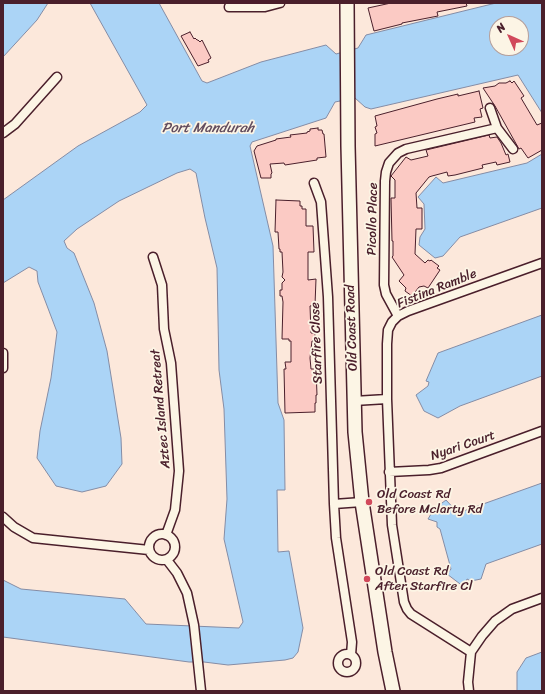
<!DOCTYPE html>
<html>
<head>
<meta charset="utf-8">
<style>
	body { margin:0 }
	#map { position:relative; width:545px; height:694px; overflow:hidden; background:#fce8db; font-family:Sriracha,sans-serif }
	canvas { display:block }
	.frame { position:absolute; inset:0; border:4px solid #4a1f2b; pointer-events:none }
	.north { position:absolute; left:489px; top:16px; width:40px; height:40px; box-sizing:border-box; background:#fcf5e5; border:1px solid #b59f9b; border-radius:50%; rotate:315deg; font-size:11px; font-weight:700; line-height:16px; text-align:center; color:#4a1f2b }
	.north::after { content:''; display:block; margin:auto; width:14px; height:18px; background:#d1495b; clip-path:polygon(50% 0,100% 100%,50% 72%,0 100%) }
</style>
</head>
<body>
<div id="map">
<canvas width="545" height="694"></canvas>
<div class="frame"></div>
<div class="north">N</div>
</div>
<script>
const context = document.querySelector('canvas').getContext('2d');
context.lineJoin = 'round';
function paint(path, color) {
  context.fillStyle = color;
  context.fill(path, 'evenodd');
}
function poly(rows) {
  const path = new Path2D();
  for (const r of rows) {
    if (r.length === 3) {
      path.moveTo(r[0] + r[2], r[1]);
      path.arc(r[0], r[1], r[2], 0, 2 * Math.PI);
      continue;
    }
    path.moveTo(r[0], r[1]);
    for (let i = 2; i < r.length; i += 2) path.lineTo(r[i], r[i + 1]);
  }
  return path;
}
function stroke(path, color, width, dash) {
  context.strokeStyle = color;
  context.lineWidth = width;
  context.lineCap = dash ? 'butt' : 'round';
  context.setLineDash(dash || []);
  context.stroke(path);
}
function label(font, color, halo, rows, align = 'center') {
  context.font = font + ' Sriracha,sans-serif';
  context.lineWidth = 3.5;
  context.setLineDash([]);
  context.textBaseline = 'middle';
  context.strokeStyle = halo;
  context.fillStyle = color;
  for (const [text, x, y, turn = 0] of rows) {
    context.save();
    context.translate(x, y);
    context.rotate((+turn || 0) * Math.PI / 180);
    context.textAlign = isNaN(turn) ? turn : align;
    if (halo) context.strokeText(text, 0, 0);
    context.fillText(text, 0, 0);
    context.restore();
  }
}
const water = poly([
	[3,3,48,3,37,20,3,57,3,3],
	[90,3,159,3,202,81,207,83,261,62,326,45,336,54,358,48,366,35,496,3,542,3,542,113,518,75,371,109,365,107,355,98,335,102,326,118,252,142,250,146,273,246,278,403,284,420,285,490,277,490,278,552,289,551,303,628,298,652,293,658,285,660,228,665,204,662,189,662,3,637,3,580,21,589,125,599,146,624,239,628,243,622,224,539,227,499,224,409,219,370,217,268,205,218,196,173,190,169,177,173,119,201,77,229,64,241,67,248,74,253,94,303,107,351,121,438,122,464,106,486,82,492,56,486,37,458,40,431,51,378,57,332,38,282,37,271,29,267,3,283,3,200,78,146,140,112,147,105,90,3],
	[497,24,521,24,521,48,497,48,497,24],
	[542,154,542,208,460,237,443,256,435,258,419,245,420,237,425,229,424,204,418,197,436,177,443,183,527,163,542,154],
	[542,315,542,376,460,406,438,418,424,411,416,395,428,386,429,382,426,381,438,353,542,315],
	[542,483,542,544,486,564,481,579,471,581,467,579,464,587,447,574,451,569,440,529,437,527,437,522,428,519,434,509,446,500,458,513,542,483],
	[542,652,542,691,517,691,517,672,526,658,542,652]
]);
paint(water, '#abd4f6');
stroke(water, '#848ca5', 1);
const building = poly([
	[391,3,466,3,467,6,437,12,438,16,402,23,402,24,374,31,368,8,391,3],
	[190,32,194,39,195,38,197,40,198,40,200,42,202,40,211,58,208,60,209,62,198,66,181,36,190,32],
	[510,81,512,83,514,81,524,96,521,98,537,125,542,123,542,150,528,158,521,148,519,149,495,106,483,88,495,86,499,83,506,83,510,81],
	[479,91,483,108,480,109,482,117,474,118,475,122,375,146,375,134,377,133,375,127,377,126,375,116,437,99,458,94,458,96,479,91],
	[318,128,318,130,322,130,323,134,324,134,326,157,317,158,317,160,285,165,284,163,270,164,272,173,271,174,271,178,261,178,254,151,257,146,276,140,276,139,291,137,290,135,307,133,307,132,310,131,310,129,318,128],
	[489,135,490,138,497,137,501,143,506,155,508,154,510,162,497,165,496,162,482,165,483,168,455,175,448,176,447,172,432,176,429,177,416,193,417,208,422,208,422,229,416,229,415,254,425,263,428,260,430,261,431,260,439,266,437,268,440,270,428,288,424,286,419,287,412,296,405,291,406,288,399,281,404,275,392,257,393,256,393,241,392,241,391,198,395,198,395,180,391,176,406,157,411,160,428,156,426,150,489,135],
	[276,200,300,201,300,206,302,206,302,209,306,209,306,226,313,226,314,252,308,252,308,280,316,279,315,305,310,306,311,333,315,333,315,340,312,341,310,358,311,369,316,369,317,395,316,395,316,403,315,403,315,412,285,413,284,369,286,369,285,362,291,362,291,341,289,341,289,339,282,339,283,302,282,296,280,296,280,290,282,290,282,283,285,280,282,277,283,272,282,252,280,252,280,249,279,249,278,232,275,232,276,200]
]);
paint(building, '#fbcac4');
stroke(building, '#4a1f2b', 1);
const minor = poly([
	[229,7,265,7,280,3],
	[490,108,497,128],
	[3,133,15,124,57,77],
	[314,183,321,202,328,297,334,504,362,502],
	[153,257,162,285,164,329,171,363,179,471,175,510,166,535],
	[398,316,386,294,384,285,385,181,386,172,389,163,398,153,406,149,497,128,513,149],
	[3,353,3,368],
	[387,399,392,525,404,602,407,609,411,614,471,652],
	[354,401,387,399,387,344,388,330,392,322,398,316,408,311,542,263],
	[389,472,429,470,441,468,542,431],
	[334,504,336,538,352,642,351,655],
	[3,517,14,527,33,538,149,550],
	[162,547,13],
	[167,560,177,573,187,593,194,625,201,691],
	[347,663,9],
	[469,691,468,682,471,652,482,636,495,621,512,609,542,598]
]);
const primary = poly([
	[347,3,348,146,355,432,362,502,385,652,393,691]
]);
stroke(minor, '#4a1f2b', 11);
stroke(primary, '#4a1f2b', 16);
stroke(minor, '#fcf5e5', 8);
stroke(primary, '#fcf5e5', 13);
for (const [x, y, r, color] of [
	[369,502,4,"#d1495b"],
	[367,579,4,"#d1495b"]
]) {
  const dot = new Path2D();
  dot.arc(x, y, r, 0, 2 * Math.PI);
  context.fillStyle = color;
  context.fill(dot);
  stroke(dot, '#fcf5e5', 1.5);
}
label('13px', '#4a1f2b', '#fcf5e5', [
	["Picollo Place",373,219,-89],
	["Fistina Ramble",437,289,-22],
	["Old Coast Road",352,328,-92],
	["Starfire Close",317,343,-92],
	["Aztec Island Retreat",161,409,-95],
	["Nyari Court",463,446,-19]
]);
label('13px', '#4a1f2b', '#fcf5e5', [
	["Old Coast Rd",377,495],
	["Before Mclarty Rd",377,510],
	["Old Coast Rd",375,572],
	["After Starfire Cl",375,587]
], 'left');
label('italic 14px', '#624c5e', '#fcf5e5', [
	["Port Mandurah",208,128]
]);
</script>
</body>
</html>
